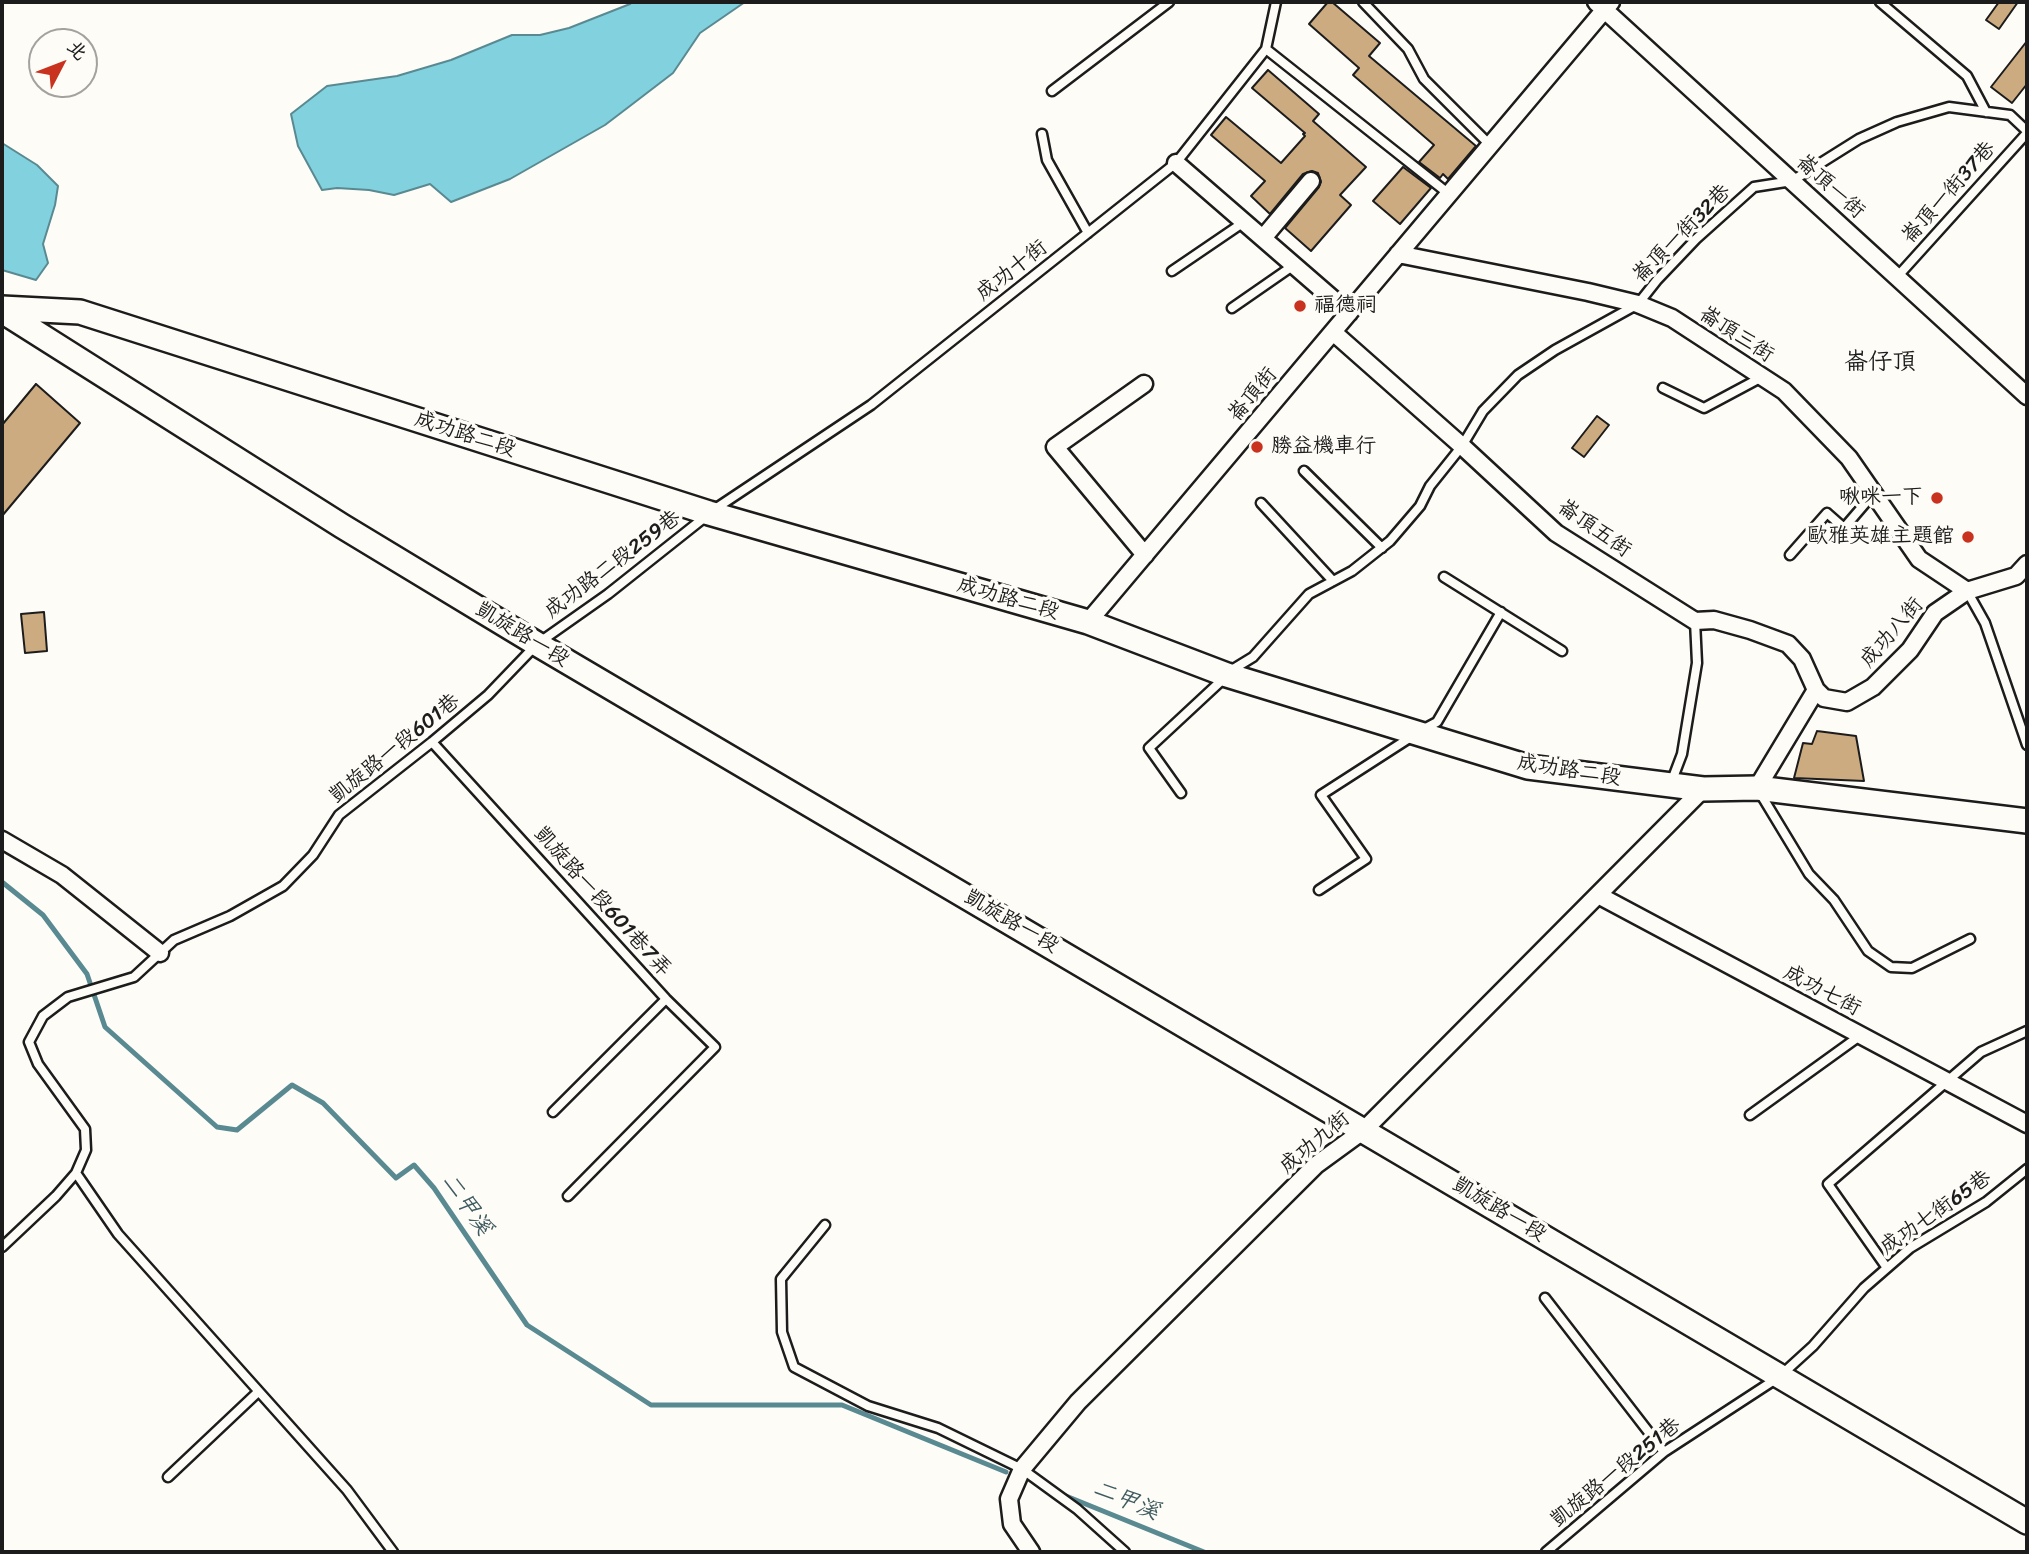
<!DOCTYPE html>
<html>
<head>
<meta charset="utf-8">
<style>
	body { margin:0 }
	#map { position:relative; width:2029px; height:1554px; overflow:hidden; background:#fdfcf7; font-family:Sriracha,"LXGW WenKai TC",sans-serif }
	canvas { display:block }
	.frame { position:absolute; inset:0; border:4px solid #1c1c1c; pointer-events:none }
	.north { position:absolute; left:28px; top:28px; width:70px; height:70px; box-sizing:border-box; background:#fdfcf7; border:2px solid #a3a29f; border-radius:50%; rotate:48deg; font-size:19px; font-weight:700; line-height:28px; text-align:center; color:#1c1c1c }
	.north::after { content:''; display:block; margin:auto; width:24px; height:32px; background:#c8321e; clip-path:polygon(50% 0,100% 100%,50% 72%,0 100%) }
</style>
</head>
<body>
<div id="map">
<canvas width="2029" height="1554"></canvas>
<div class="frame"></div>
<div class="north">北</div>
</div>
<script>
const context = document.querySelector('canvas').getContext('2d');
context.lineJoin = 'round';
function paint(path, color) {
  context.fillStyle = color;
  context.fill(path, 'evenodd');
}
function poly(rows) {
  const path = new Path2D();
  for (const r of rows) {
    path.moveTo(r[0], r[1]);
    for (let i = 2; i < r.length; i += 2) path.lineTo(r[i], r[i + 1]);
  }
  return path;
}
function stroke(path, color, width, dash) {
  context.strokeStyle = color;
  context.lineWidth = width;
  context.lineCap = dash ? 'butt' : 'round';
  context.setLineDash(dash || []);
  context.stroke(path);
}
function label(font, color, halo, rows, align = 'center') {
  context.font = font + ' Sriracha,"LXGW WenKai TC",sans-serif';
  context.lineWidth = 7;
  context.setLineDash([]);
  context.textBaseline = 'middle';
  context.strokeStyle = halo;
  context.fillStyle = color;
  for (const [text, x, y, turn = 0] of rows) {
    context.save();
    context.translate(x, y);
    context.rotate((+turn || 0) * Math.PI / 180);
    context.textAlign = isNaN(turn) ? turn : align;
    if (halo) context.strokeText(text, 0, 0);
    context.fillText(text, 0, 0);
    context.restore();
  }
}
const water = poly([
	[632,2,745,2,700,33,673,73,626,109,605,125,510,179,451,202,430,184,394,195,369,190,337,188,322,190,298,146,291,114,327,86,397,76,451,60,512,35,540,35,569,28,630,4,632,2],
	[2,143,37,165,58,186,55,205,43,244,48,263,36,280,2,270,2,143]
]);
paint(water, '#82d1df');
stroke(water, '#598991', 2);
stroke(poly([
	[2,882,43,915,87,974,105,1027,217,1127,237,1130,292,1085,323,1103,396,1178,414,1165,434,1188,527,1325,651,1405,842,1405,1006,1472],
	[1061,1494,1204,1552]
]), '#598991', 5);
const building = poly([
	[1328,2,1332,2,1380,43,1369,56,1476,146,1448,179,1443,174,1440,178,1419,162,1434,145,1353,75,1359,68,1309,24,1328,2],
	[1999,2,2018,2,1999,29,1986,20,1999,2],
	[2027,41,2027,84,2012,103,1991,87,2027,41],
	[1268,70,1319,114,1313,121,1366,167,1340,195,1351,205,1311,251,1285,228,1319,187,1321,182,1318,173,1312,171,1303,174,1270,214,1251,196,1265,181,1211,135,1226,117,1281,163,1305,136,1303,134,1305,133,1252,88,1268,70],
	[1403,167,1431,188,1400,224,1373,201,1403,167],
	[36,384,80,423,2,516,2,425,36,384],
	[1597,416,1609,425,1584,457,1572,448,1597,416],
	[44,612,47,651,25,653,21,614,44,612],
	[1817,731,1856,736,1864,781,1794,778,1803,743,1812,744,1817,731]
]);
paint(building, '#cdab80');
stroke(building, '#1c1c1c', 2);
const lane = poly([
	[1363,2,1408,49,1424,79,1490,145],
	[1880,2,1967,76,1986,112],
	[1266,49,1449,194],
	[1052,91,1169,2],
	[1042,134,1047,160,1088,233],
	[1172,271,1244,222],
	[1897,277,2027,133],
	[1232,308,1294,265],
	[1663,388,1704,408,1762,377],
	[1304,471,1382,548],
	[1261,503,1333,581],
	[715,509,871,405,1176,163,1266,49,1276,2],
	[1790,555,1827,513,1844,528,1874,493],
	[1444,577,1562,651],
	[1967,591,1985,623,2027,745],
	[1422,730,1437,722,1501,612],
	[432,742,666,999,715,1047,568,1196],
	[1671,783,1682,754,1697,663,1695,621],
	[1181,793,1149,748,1235,668,1253,657,1309,594,1352,571,1390,541,1420,506,1430,486,1462,446,1483,411,1518,375,1555,350,1638,304,1657,280,1696,239,1754,187,1792,181,1859,139,1897,122,1949,107,2010,115,2027,131],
	[1760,793,1809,874,1834,900,1868,951,1891,967,1912,968,1970,939],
	[1319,890,1366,859,1321,795,1411,737],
	[553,1112,666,999],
	[1750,1115,1861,1035],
	[76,1173,118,1234,347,1490,393,1552],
	[825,1225,781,1279,782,1332,794,1367,868,1406,938,1428,1022,1469,1077,1509,1125,1552],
	[2,1247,56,1196,76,1173,86,1150,85,1129,38,1064,29,1042,43,1016,68,997,134,977,174,940,230,916,283,886,313,855,339,815,432,742,488,695,537,644,608,594,705,517],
	[1887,1268,1828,1184,1981,1052,2027,1031],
	[1545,1298,1664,1452],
	[168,1477,258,1392],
	[1546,1552,1664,1452,1779,1377,1813,1346,1864,1288,1910,1248,1986,1202,2027,1169]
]);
const street = poly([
	[1596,2,2027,396],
	[1176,163,1349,313],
	[1263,238,1311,181],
	[1398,254,1588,292,1638,304,1672,318,1784,391,1849,458,1919,559,1967,591],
	[1333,332,1462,446,1556,533,1695,621,1714,620,1750,630,1788,644,1802,659,1816,690],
	[1144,384,1055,447,1145,555],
	[1088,622,1611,2],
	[1757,788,1816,690,1824,698,1847,702,1873,687,1910,650,1935,613,1967,591,2016,576,2027,564],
	[2,840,62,875,160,953],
	[1598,895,2027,1124],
	[1031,1552,1012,1524,1009,1499,1022,1469,1078,1402,1316,1165,1364,1130,1703,789]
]);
const secondary = poly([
	[2,308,80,312,709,513,1088,622,1227,675,1528,767,1703,789,1757,788,2027,821],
	[2,311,342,526,537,644,2027,1522]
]);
stroke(lane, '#1c1c1c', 13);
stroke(street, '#1c1c1c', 21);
stroke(secondary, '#1c1c1c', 28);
stroke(lane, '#fdfcf7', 8);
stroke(street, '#fdfcf7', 16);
stroke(secondary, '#fdfcf7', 23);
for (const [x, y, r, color] of [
	[1300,306,7,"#c8321e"],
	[1257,447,7,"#c8321e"],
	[1937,498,7,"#c8321e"],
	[1968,537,7,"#c8321e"]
]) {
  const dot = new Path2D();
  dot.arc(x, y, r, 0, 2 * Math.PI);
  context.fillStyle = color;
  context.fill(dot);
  stroke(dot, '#fdfcf7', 2.5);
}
label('21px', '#1c1c1c', '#fdfcf7', [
	["崙頂一街",1830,187,42],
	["崙頂一街37巷",1949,193,-48],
	["崙頂一街32巷",1682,234,-45],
	["成功十街",1012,271,-38],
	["崙頂三街",1736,335,33],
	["崙頂街",1253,395,-50],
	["成功路二段",465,435,18],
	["崙頂五街",1594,529,35],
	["成功路二段259巷",613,565,-37],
	["成功路二段",1008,599,16],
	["成功八街",1892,633,-49],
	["凱旋路一段",522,635,31],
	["凱旋路一段601巷",395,749,-39],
	["成功路二段",1569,771,9],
	["凱旋路一段601巷7弄",602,902,48],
	["凱旋路一段",1011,922,30],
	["成功七街",1822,991,28],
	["成功九街",1315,1143,-40],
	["凱旋路一段",1499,1210,31],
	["成功七街65巷",1936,1213,-35],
	["凱旋路一段251巷",1616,1473,-39]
]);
label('21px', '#1c1c1c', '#fdfcf7', [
	["福德祠",1314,306],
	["勝益機車行",1271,447],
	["啾咪一下",1923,498,"right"],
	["歐雅英雄主題館",1954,537,"right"]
], 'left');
label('italic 23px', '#405b60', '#fdfcf7', [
	["二甲溪",466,1205,55],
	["二甲溪",1126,1501,22]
]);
label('24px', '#1c1c1c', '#fdfcf7', [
	["崙仔頂",1880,363]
]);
</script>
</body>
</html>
